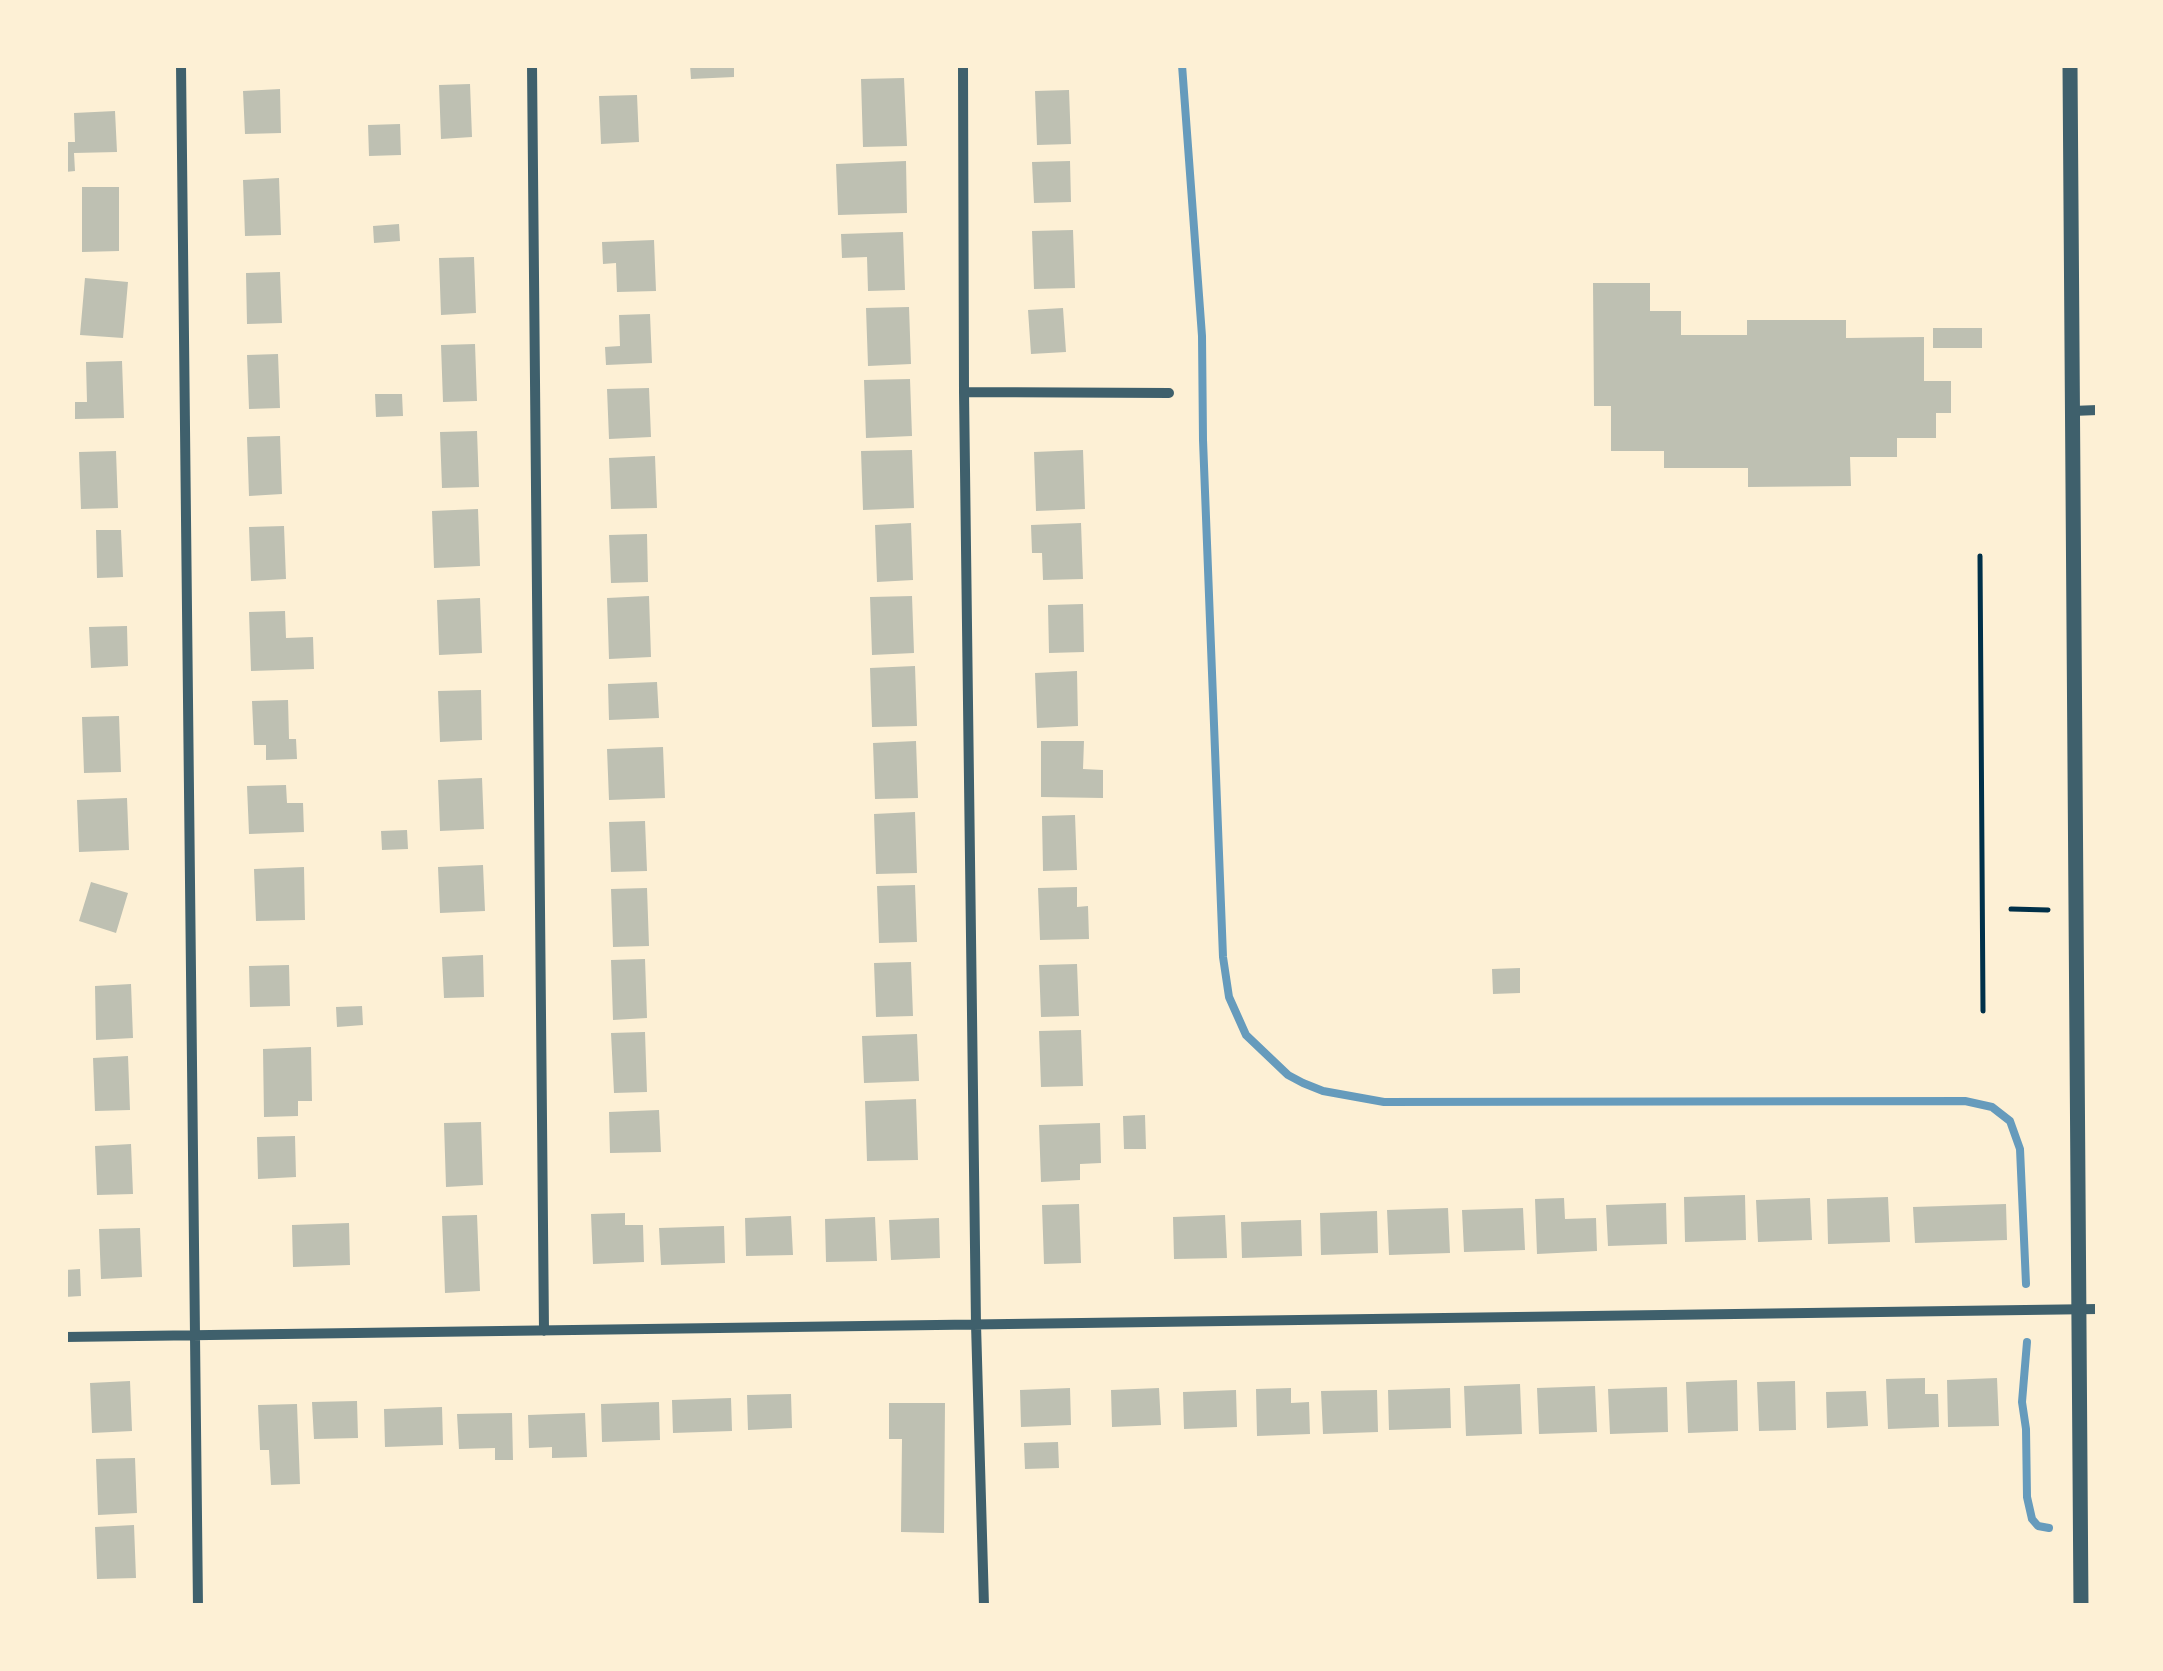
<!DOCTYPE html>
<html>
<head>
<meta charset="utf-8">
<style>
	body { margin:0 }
	#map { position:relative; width:2163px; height:1671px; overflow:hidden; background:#fdf0d5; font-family:"Nunito Sans",sans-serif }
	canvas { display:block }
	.frame { position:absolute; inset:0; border:68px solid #fdf0d5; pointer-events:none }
</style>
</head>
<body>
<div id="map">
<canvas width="2163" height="1671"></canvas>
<div class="frame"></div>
</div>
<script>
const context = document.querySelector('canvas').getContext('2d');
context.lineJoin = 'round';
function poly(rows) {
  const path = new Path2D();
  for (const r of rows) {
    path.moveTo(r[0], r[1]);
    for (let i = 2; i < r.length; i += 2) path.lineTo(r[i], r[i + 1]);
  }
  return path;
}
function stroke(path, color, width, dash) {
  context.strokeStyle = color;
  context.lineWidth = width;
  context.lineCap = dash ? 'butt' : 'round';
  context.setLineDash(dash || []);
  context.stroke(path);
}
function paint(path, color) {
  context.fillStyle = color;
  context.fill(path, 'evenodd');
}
stroke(poly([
	[1182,65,1202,336,1203,440,1223,957,1229,997,1246,1035,1288,1075,1303,1083,1323,1091,1384,1102,1965,1101,1992,1107,2010,1121,2020,1149,2026,1284],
	[2027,1342,2022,1402,2026,1429,2027,1497,2032,1519,2038,1526,2049,1528]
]), '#669bbc', 8);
paint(poly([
	[690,65,734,65,734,77,691,79],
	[904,78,907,146,863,147,861,79],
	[470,84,472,137,441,139,439,85],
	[280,89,281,133,245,134,243,91],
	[1069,90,1071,144,1037,145,1035,91],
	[637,95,639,142,601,144,599,96],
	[115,111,117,152,74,153,75,171,65,172,65,142,75,142,74,113],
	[400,124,401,155,369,156,368,125],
	[906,161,907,213,838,215,836,164],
	[1070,161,1071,202,1034,203,1032,162],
	[279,178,281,235,245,236,243,180],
	[82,187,119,187,119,251,82,252],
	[399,224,400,241,374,243,373,226],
	[1073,230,1075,288,1034,289,1032,231],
	[903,232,905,290,868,291,867,257,842,258,841,234],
	[654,240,656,291,617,292,616,263,603,264,602,242],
	[474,257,476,313,441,315,439,258],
	[280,272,282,323,247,324,246,273],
	[85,278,128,282,123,338,80,335],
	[1593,283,1650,283,1650,311,1681,311,1681,335,1747,335,1747,320,1846,320,1846,338,1924,337,1924,381,1951,381,1951,413,1936,413,1936,438,1897,438,1897,457,1850,457,1851,486,1748,487,1748,468,1664,468,1664,451,1611,451,1611,406,1594,406],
	[909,307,911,364,868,366,866,308],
	[1063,308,1066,352,1031,354,1028,310],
	[650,314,652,363,606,365,605,347,620,346,619,315],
	[1933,328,1982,328,1982,348,1933,348],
	[475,344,477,401,443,402,441,345],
	[278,354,280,408,249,409,247,355],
	[122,361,124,418,75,419,75,402,87,402,86,362],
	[910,379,912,436,866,438,864,380],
	[649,388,651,437,609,439,607,389],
	[375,394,402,394,403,416,376,417],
	[477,431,479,487,442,488,440,432],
	[280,436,282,494,249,496,247,437],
	[912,450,914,508,863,510,861,451],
	[1083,450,1085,509,1036,511,1034,452],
	[116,451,118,508,81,509,79,452],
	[655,456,657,508,611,509,609,458],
	[478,509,480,566,434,568,432,511],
	[911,523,913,580,877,582,875,525],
	[1081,523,1083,579,1043,580,1042,553,1032,553,1031,525],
	[284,526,286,579,251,581,249,527],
	[96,530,121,530,123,577,97,578],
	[647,534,648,582,611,583,609,535],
	[649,596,651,657,609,659,607,598],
	[912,596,914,653,872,655,870,597],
	[480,598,482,653,439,655,437,600],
	[1083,604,1084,652,1049,653,1048,605],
	[285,611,286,638,313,637,314,669,251,671,249,612],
	[127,626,128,666,91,668,89,627],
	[915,666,917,726,872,727,870,668],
	[1077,671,1078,726,1037,728,1035,673],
	[657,682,659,718,609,720,608,684],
	[481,690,482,740,440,742,438,691],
	[288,700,289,739,296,739,297,759,266,760,266,745,254,745,252,701],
	[119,716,121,772,84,773,82,717],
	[916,741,918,798,875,799,873,743],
	[1041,741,1084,741,1083,769,1103,770,1103,798,1041,797],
	[663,747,665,798,609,800,607,749],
	[482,778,484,829,440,831,438,780],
	[286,785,287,803,303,803,304,832,249,834,247,786],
	[127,798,129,850,79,852,77,800],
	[915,812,917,873,876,874,874,814],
	[1075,815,1077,870,1043,871,1042,816],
	[645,821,647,871,611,872,609,822],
	[407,830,408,849,382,850,381,831],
	[483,865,485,911,440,913,438,867],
	[304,867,305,920,256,921,254,869],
	[91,882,128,893,116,933,79,921],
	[915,885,917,942,879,943,877,886],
	[1077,887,1077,907,1088,906,1089,939,1040,940,1038,888],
	[647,888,649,946,613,947,611,889],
	[483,955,484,997,444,998,442,957],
	[645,959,647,1018,613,1020,611,960],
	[911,962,913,1016,876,1017,874,963],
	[1077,964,1079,1016,1041,1017,1039,965],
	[289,965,290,1006,250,1007,249,966],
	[1520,968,1520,993,1493,994,1492,969],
	[131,984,133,1038,96,1040,95,986],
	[362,1006,363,1025,337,1027,336,1007],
	[1081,1030,1083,1086,1041,1087,1039,1031],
	[645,1032,647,1092,614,1093,611,1033],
	[917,1034,919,1081,864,1083,862,1036],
	[311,1047,312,1101,298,1101,298,1116,264,1117,263,1049],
	[128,1056,130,1110,95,1111,93,1058],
	[916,1099,918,1160,867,1161,865,1101],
	[659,1110,661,1152,610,1153,609,1112],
	[1145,1115,1146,1149,1124,1149,1123,1116],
	[481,1122,483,1185,446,1187,444,1123],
	[1100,1123,1101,1163,1080,1164,1080,1180,1041,1182,1039,1125],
	[295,1136,296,1177,258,1179,257,1137],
	[131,1144,133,1194,97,1195,95,1146],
	[1745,1195,1746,1240,1685,1242,1684,1197],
	[1888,1197,1890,1242,1828,1244,1827,1199],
	[1564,1198,1565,1219,1596,1218,1597,1251,1537,1254,1535,1199],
	[1810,1198,1812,1240,1758,1242,1756,1200],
	[1666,1203,1667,1244,1608,1246,1606,1205],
	[1079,1204,1081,1263,1044,1264,1042,1205],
	[2006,1204,2007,1240,1915,1243,1913,1207],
	[1448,1208,1450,1253,1389,1255,1387,1210],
	[1523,1208,1525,1250,1464,1252,1462,1210],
	[1377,1211,1378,1253,1321,1255,1320,1213],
	[625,1213,625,1225,643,1225,644,1262,593,1264,591,1214],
	[477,1215,480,1291,445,1293,442,1216],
	[1225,1215,1227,1258,1174,1259,1173,1217],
	[791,1216,793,1255,746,1256,745,1218],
	[875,1217,877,1261,826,1262,825,1219],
	[939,1218,940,1258,891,1260,889,1220],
	[1301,1220,1302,1256,1242,1258,1241,1222],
	[349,1223,350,1265,293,1267,292,1225],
	[724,1226,725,1263,661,1265,659,1228],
	[140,1228,142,1277,101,1279,99,1229],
	[80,1269,81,1296,65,1297,65,1270],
	[1925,1378,1925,1394,1938,1394,1939,1427,1888,1429,1886,1379],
	[1997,1378,1999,1426,1948,1427,1947,1380],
	[1737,1380,1738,1431,1688,1433,1686,1382],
	[130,1381,132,1431,92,1433,90,1383],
	[1795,1381,1796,1430,1759,1431,1757,1382],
	[1520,1384,1522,1434,1466,1436,1464,1386],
	[1595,1386,1597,1432,1539,1434,1537,1388],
	[1667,1387,1668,1432,1610,1434,1608,1389],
	[1070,1388,1071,1425,1021,1427,1020,1390],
	[1159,1388,1161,1425,1112,1427,1111,1390],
	[1291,1388,1291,1403,1309,1402,1310,1434,1257,1436,1256,1389],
	[1450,1388,1451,1428,1389,1430,1388,1390],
	[1236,1390,1237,1427,1184,1429,1183,1392],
	[1377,1390,1378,1432,1323,1434,1321,1391],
	[1866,1391,1868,1426,1827,1428,1826,1392],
	[791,1394,792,1428,748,1430,747,1395],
	[731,1398,732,1431,673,1433,672,1400],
	[357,1401,358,1438,314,1439,312,1402],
	[659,1402,660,1440,602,1442,601,1404],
	[889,1403,945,1403,944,1533,901,1532,902,1439,889,1439],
	[297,1404,300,1484,271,1485,269,1450,260,1450,258,1405],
	[442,1407,443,1445,385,1447,384,1409],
	[512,1413,513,1460,495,1460,495,1448,459,1449,457,1414],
	[585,1413,587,1457,552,1458,552,1447,529,1448,528,1415],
	[1058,1442,1059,1468,1025,1469,1024,1443],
	[135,1458,137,1513,98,1515,96,1459],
	[134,1525,136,1578,97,1579,95,1527]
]), '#bec0b2');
stroke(poly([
	[1980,556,1983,1011],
	[2011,909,2048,910]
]), '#003049', 5);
stroke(poly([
	[181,65,198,1606],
	[532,65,544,1331],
	[963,65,964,392,976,1324,984,1606],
	[964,392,1169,393],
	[2072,411,2098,410],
	[65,1337,2098,1309]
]), '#3f606c', 10);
stroke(poly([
	[2070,65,2081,1606]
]), '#3f606c', 15);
</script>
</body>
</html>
